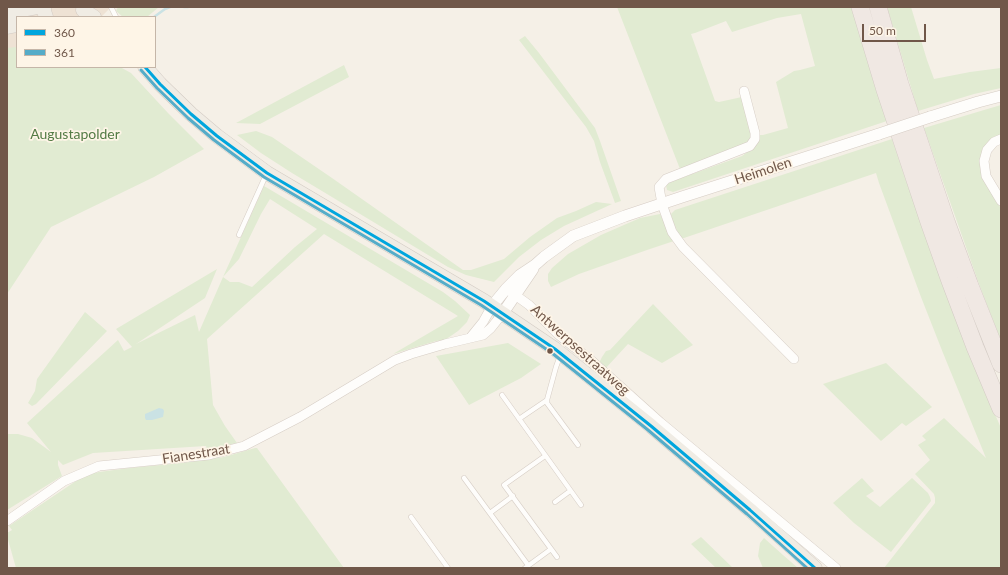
<!DOCTYPE html>
<html>
<head>
<meta charset="utf-8">
<style>
	body { margin:0 }
	#map { position:relative; width:1008px; height:575px; overflow:hidden; background:#f5f0e7; font-family:Lato,sans-serif }
	canvas { display:block }
	.frame { position:absolute; inset:0; border:8px solid #705749; pointer-events:none }
	.legend { position:absolute; left:16px; top:16px; width:140px; height:52px; box-sizing:border-box; background:#fef5e7; border:1px solid #c5b6a8; margin:0; padding:5px 7px; list-style:none; font-size:12px; color:#705749 }
	.legend li { display:flex; align-items:center; gap:8px; height:20px }
	.legend b { width:20px; border:1px solid #c5b6a8 }
	.scale { position:absolute; left:862px; top:24px; width:64px; height:18px; box-sizing:border-box; border:2px solid #705749; border-top:0; padding-left:5px; font-size:12px; line-height:14px; white-space:nowrap; color:#705749; -webkit-text-stroke:3px #fef5e7; paint-order:stroke }
</style>
</head>
<body>
<div id="map">
<canvas width="1008" height="575"></canvas>
<div class="frame"></div>
<ul class="legend">
<li><b style="height:5px;background:#00a6de"></b>360</li>
<li><b style="height:5px;background:#55acc8"></b>361</li>
</ul>
<div class="scale">50 m</div>
</div>
<script>
const context = document.querySelector('canvas').getContext('2d');
context.lineJoin = 'round';
function paint(path, color) {
  context.fillStyle = color;
  context.fill(path, 'evenodd');
}
function poly(rows) {
  const path = new Path2D();
  for (const r of rows) {
    path.moveTo(r[0], r[1]);
    for (let i = 2; i < r.length; i += 2) path.lineTo(r[i], r[i + 1]);
  }
  return path;
}
function stroke(path, color, width, dash) {
  context.strokeStyle = color;
  context.lineWidth = width;
  context.lineCap = dash ? 'butt' : 'round';
  context.setLineDash(dash || []);
  context.stroke(path);
}
function label(font, color, halo, rows, align = 'center') {
  context.font = font + ' Lato,sans-serif';
  context.lineWidth = 3.5;
  context.setLineDash([]);
  context.textBaseline = 'middle';
  context.strokeStyle = halo;
  context.fillStyle = color;
  for (const [text, x, y, turn = 0] of rows) {
    context.save();
    context.translate(x, y);
    context.rotate((+turn || 0) * Math.PI / 180);
    context.textAlign = isNaN(turn) ? turn : align;
    if (halo) context.strokeText(text, 0, 0);
    context.fillText(text, 0, 0);
    context.restore();
  }
}
paint(poly([
	[7,7,111,7,101,17,17,17,17,58,7,58]
]), '#eee2d4');
paint(poly([
	[118,7,159,7,147,17,123,17,116,11],
	[617,7,852,7,887,121,673,192,667,190,666,185,670,182,742,156,750,150,758,135,763,135,788,128,776,82,794,71,800,70,815,66,801,14,777,18,732,32,726,21,695,33,691,34,715,101,719,102,742,97,752,133,750,143,680,169],
	[887,7,911,7,927,60,934,79,970,72,1001,68,1001,88,974,94,918,111],
	[525,36,539,53,595,128,600,141,621,201,615,203,600,162,594,141,586,127,519,40],
	[17,47,17,67,120,67,131,73,168,113,204,149,154,177,51,227,7,294,7,48],
	[344,65,349,77,260,124,236,123],
	[1001,105,1001,134,996,137,983,170,1001,209,1001,341,979,284,924,128,984,110],
	[256,131,272,137,332,178,463,270,471,270,504,259,530,237,557,218,576,211,596,202,612,204,564,226,541,240,519,257,494,282,466,275,448,267,322,191,292,173,261,153,237,135],
	[892,139,905,178,941,277,980,380,1001,428,1001,568,884,568,935,503,935,498,934,494,915,474,930,460,918,445,926,440,922,436,944,418,986,458,943,353,921,297,879,183,876,173,681,239,673,222,671,214,675,210],
	[264,186,443,292,455,301,470,315,467,322,458,331,445,340,436,341,393,354,458,316,324,234,207,339,213,405,225,426,237,443,207,449,206,446,93,453,63,465,58,460,58,465,62,476,7,510,7,437,8,434,18,434,32,438,51,452,27,423,118,340,124,351,132,347,116,329,217,269,205,298,136,344,195,315,199,332,223,277],
	[270,199,317,229,295,247,252,287,239,282,230,282,223,277,239,259,261,214],
	[660,214,671,237,674,241,647,250,579,274,551,287,548,281,548,274,552,268,568,254,601,235,640,218],
	[653,304,693,345,662,363,628,344,605,369,599,363,602,357,606,351,610,350],
	[85,312,107,331,36,404,32,406,28,403,35,391,37,379],
	[508,343,541,364,521,378,469,405,436,356],
	[886,363,932,407,906,426,902,423,881,441,823,384],
	[255,448,257,448,344,568,16,568,7,536,7,533,12,530,9,526,79,479,94,473,99,472,129,468,182,463,224,457],
	[862,478,874,491,866,496,880,507,912,478,928,493,930,497,931,501,891,552,854,523,833,503],
	[701,537,733,568,716,568,691,544],
	[764,538,783,555,798,568,763,568,758,556,760,543]
]), '#e1ebd2');
paint(poly([
	[159,408,163,409,164,411,163,417,152,420,146,420,145,418,145,414]
]), '#cae2e4');
stroke(poly([
	[184,7,188,7],
	[154,17,165,9,170,7]
]), '#cae2e4', 2.5);
const service = poly([
	[111,7,116,17],
	[239,235,266,175],
	[560,356,556,367,547,400,547,403,578,445],
	[502,395,581,505],
	[519,419,547,400],
	[545,456,504,485,557,557],
	[464,478,528,565],
	[555,502,570,491],
	[490,513,513,496],
	[411,517,448,568],
	[525,568,551,549]
]);
const minor = poly([
	[744,91,755,133,755,139,750,146,666,179,659,187,662,204,672,232,683,247,794,359],
	[1001,139,994,142,987,150,984,161,986,176,1001,201],
	[511,292,529,305,559,335,593,362,660,422,836,568],
	[470,338,483,322,492,306],
	[7,521,64,481,99,466,209,455,244,446,300,417,395,360,411,354,445,344,483,335,491,328,503,313]
]);
const tertiary = poly([
	[930,117,978,102,1001,96],
	[492,306,506,289,520,275,535,265,544,257,573,236,625,216,682,197,879,134],
	[503,313,533,269]
]);
const primary = poly([
	[44,7,44,11,46,17],
	[83,10,94,17],
	[7,13,38,7],
	[7,27,17,25],
	[145,67,160,84,191,114,217,136,267,173,484,301,555,349,651,426,750,510,815,568]
]);
const motorway = poly([
	[860,7,885,90,929,222,950,281,975,347,1001,409],
	[878,7,900,84,947,224,970,286,1001,364]
]);
stroke(service, '#d6cdc5', 5.5);
stroke(minor, '#d6cdc5', 10);
stroke(tertiary, '#d6cdc5', 12);
stroke(primary, '#d3cbc4', 15);
stroke(motorway, '#d3cbc4', 18);
stroke(service, '#fefdfb', 4.5);
stroke(minor, '#fefdfb', 9);
stroke(tertiary, '#fefdfb', 11);
stroke(primary, '#f0ece4', 14);
stroke(motorway, '#f0e8e3', 17);
const tertiaryBridge = poly([
	[879,134,930,117]
]);
stroke(tertiaryBridge, '#d6cdc5', 12, []);
stroke(tertiaryBridge, '#fefdfb', 11);
stroke(poly([
	[145,67,160,84,191,114,217,136,267,173,484,301,555,349,651,426,750,510,815,568]
]), '#00a6de', 3);
stroke(poly([
	[141,70,157,88,188,118,214,140,264,177,481,305,552,353,648,430,747,514,807,568]
]), '#55acc8', 3);
for (const [x, y, r, color] of [
	[550,351,3.5,"#705749"]
]) {
  const dot = new Path2D();
  dot.arc(x, y, r, 0, 2 * Math.PI);
  context.fillStyle = color;
  context.fill(dot);
  stroke(dot, '#fef5e7', 1.5);
}
label('14px', '#547b45', '#fef5e7', [
	["Augustapolder",75,134]
]);
label('14px', '#705749', '#fef5e7', [
	["Heimolen",763,171,-18],
	["Antwerpsestraatweg",580,350,42],
	["Fianestraat",196,454,-9]
]);
</script>
</body>
</html>
